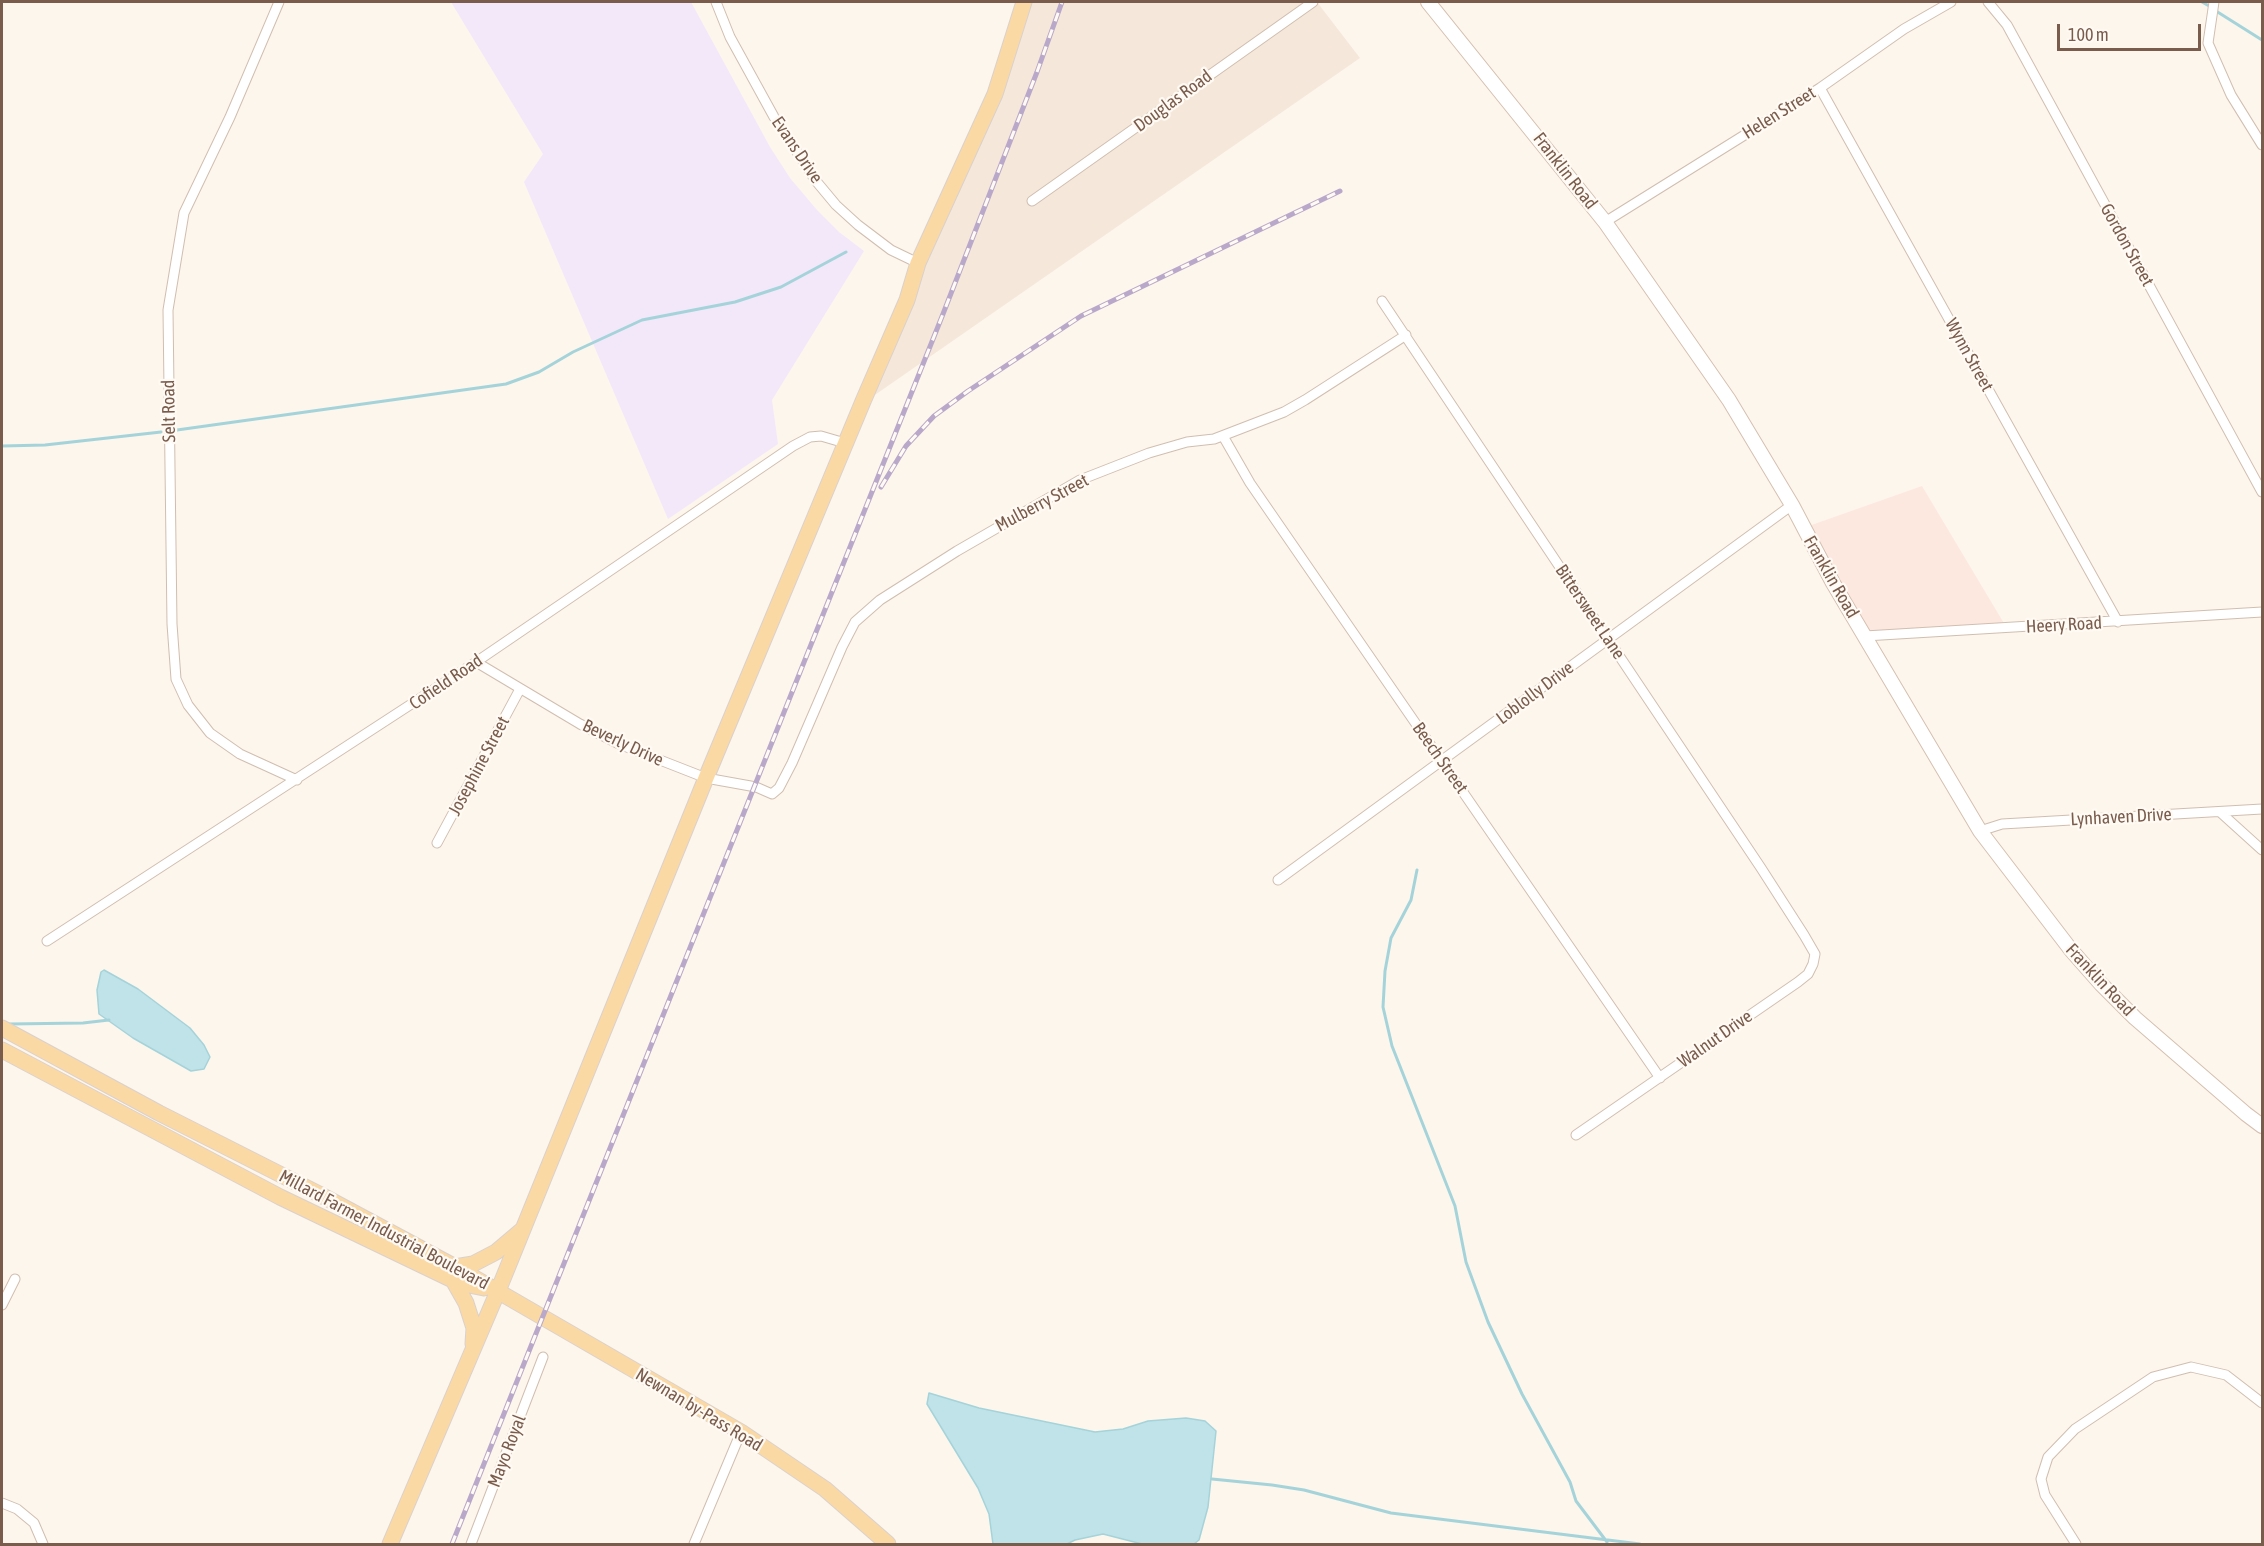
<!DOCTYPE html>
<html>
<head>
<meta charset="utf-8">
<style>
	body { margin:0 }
	#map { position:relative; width:2264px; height:1546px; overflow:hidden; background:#fdf6ec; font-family:"Asap Condensed",sans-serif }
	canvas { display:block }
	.frame { position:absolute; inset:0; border:3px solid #7a5c4d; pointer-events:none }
	.scale { position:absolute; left:2057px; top:24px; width:144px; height:27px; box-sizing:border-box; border:3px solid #7a5c4d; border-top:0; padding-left:8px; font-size:18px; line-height:21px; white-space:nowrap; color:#7a5c4d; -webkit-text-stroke:4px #fffaf3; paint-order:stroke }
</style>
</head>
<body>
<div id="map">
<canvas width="2264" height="1546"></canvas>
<div class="frame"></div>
<div class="scale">100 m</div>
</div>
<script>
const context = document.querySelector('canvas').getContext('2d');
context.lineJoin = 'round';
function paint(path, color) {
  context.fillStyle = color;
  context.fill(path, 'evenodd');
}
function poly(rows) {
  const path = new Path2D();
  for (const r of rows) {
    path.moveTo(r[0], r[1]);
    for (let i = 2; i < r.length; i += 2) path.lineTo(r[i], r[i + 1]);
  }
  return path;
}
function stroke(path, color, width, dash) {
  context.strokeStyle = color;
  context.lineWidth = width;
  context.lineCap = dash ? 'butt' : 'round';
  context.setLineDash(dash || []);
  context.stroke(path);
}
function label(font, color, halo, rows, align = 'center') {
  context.font = font + ' "Asap Condensed",sans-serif';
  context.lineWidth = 4.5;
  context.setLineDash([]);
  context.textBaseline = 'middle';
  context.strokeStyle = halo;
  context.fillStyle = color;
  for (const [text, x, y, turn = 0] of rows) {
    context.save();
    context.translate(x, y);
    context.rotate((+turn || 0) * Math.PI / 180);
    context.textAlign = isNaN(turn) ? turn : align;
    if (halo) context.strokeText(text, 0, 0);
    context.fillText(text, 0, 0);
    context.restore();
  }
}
paint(poly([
	[1022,2,1317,2,1360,58,859,406,1007,63]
]), '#f5e8da');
paint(poly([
	[1922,486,2005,625,1863,638,1803,528]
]), '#fde8e0');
paint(poly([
	[451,2,691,2,770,147,790,178,817,210,839,232,864,251,772,400,778,444,668,519,524,182,543,154]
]), '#f3e8fa');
const water = poly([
	[104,970,138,989,190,1028,204,1045,210,1057,204,1069,191,1071,133,1038,99,1014,97,990,101,972,104,970],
	[929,1393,979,1408,1095,1432,1123,1429,1148,1421,1186,1418,1205,1421,1216,1431,1208,1507,1199,1540,1194,1544,1142,1544,1103,1534,1075,1540,1067,1544,993,1544,989,1514,978,1488,927,1404,929,1393]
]);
paint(water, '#bfe3e8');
stroke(water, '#a5d3da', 1.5);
stroke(poly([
	[2202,2,2211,7],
	[2216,11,2262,40],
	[177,430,506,384,539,372,573,352,642,320,735,302,781,287,846,252],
	[2,446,45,445,161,432],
	[1417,870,1411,900,1391,938,1385,971,1383,1007,1392,1046,1455,1206,1466,1262,1488,1322,1522,1394,1570,1482,1576,1501,1607,1542],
	[9,1024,83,1023,109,1020],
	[1212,1479,1272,1485,1304,1490,1391,1513,1640,1544]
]), '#a5d3da', 3);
const street = poly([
	[279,2,230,117,184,213,168,310,172,624,176,679,188,705,210,733,240,754,297,780],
	[716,2,730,37,774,117,816,181,836,205,858,225,891,250,918,263],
	[1988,2,2007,25,2262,492],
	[2214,2,2208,43,2231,95,2262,145],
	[1820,88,2118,622],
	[1032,201,1313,2],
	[1605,222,1820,88,1904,29,1951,2],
	[1382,301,1761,868,1804,935,1815,954,1813,964,1808,974,1798,982,1576,1135],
	[1223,436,1250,483,1660,1078],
	[1865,636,2262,612],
	[476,662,580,724,619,744,706,778,756,787,772,794,779,788,792,763,842,647,855,622,880,600,957,551,1080,480,1149,453,1187,442,1214,439,1284,412,1305,400,1406,335],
	[2220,812,2262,850],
	[1980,831,2002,824,2262,809],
	[437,843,520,689],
	[1278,880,1792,505],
	[47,941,476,662,793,446,810,437,821,436,845,443],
	[2,1305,15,1279],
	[2,1503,17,1509,34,1523,43,1544],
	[471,1544,543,1357],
	[694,1544,741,1432],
	[2076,1544,2045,1495,2041,1479,2048,1457,2075,1429,2153,1377,2191,1367,2226,1375,2262,1403]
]);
const secondary = poly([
	[1428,2,1605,222,1729,400,1792,505,1833,583,1980,831,2071,950,2101,984,2135,1018,2246,1114,2262,1126]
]);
const primary = poly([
	[2,1028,159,1113,321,1195,461,1270,741,1432,825,1489,888,1544],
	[2,1050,280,1197,459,1283,484,1288],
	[455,1267,473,1264,496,1252,522,1230],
	[453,1280,466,1303,474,1328,473,1344],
	[390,1544,498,1291,706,778,864,399,907,300,918,263,995,94,1024,2]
]);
stroke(street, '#d1beb0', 11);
stroke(secondary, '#d6c0b0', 16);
stroke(primary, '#dad1cd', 17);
stroke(street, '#fff', 9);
stroke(secondary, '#fff', 14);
stroke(primary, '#fbd9a5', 15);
const rail = poly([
	[881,487,906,446,934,416,968,391,1081,316,1340,191],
	[452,1544,943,314,1037,72,1062,2]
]);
stroke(rail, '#b9a8c9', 5);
stroke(rail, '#fffaf3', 3, [9]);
label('18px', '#7a5c4d', '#fffaf3', [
	["Douglas Road",1173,101,-36],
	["Helen Street",1779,113,-32],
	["Evans Drive",797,150,56],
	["Franklin Road",1565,171,52],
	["Gordon Street",2127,245,61],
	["Wynn Street",1969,355,61],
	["Selt Road",169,411,-91],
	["Mulberry Street",1042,503,-28],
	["Franklin Road",1831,577,60],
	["Bittersweet Lane",1590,612,56],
	["Heery Road",2064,625,-3],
	["Cofield Road",446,682,-34],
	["Loblolly Drive",1535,693,-37],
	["Beverly Drive",623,743,25],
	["Beech Street",1440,758,55],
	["Josephine Street",479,766,-62],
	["Lynhaven Drive",2121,817,-3],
	["Franklin Road",2100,980,47],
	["Walnut Drive",1715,1039,-35],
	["Millard Farmer Industrial Boulevard",384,1230,28],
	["Newnan by-Pass Road",699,1410,31],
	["Mayo Royal",507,1451,-69]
]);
</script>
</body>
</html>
